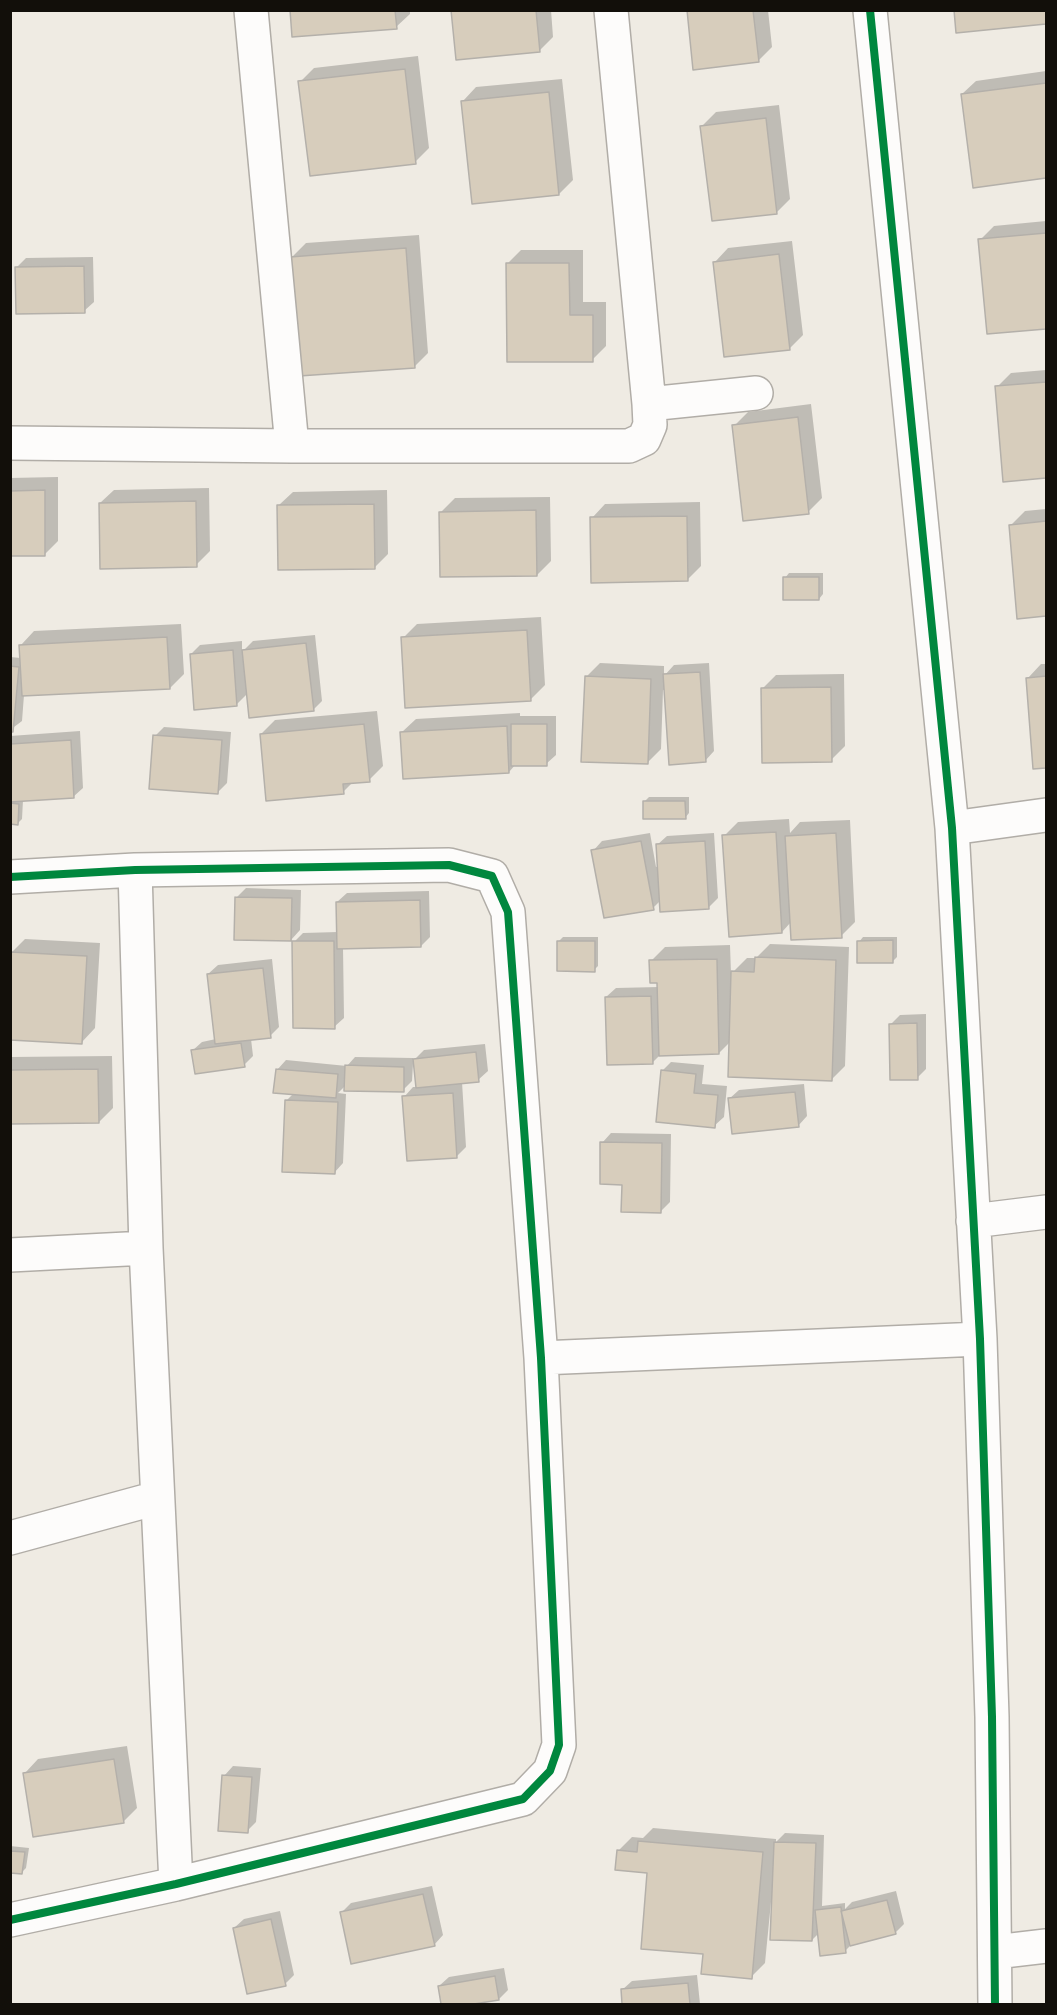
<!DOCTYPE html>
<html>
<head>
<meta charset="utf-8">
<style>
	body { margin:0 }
	#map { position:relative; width:1057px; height:2015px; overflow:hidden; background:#efebe3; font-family:Manrope,sans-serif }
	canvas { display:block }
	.frame { position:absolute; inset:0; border:12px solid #120f0a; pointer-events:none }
</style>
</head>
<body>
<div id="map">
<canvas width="1057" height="2015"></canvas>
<div class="frame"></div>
</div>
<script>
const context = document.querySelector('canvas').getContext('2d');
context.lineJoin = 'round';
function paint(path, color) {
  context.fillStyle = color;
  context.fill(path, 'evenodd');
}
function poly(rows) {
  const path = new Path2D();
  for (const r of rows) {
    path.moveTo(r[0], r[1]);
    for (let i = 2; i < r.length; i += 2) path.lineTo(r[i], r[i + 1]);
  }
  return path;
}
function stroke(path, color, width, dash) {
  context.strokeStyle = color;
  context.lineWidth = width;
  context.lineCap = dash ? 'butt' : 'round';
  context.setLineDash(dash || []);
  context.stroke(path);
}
paint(poly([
	[291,10,410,10,410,14,396,27],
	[453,10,551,10,553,37,539,51],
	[688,10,768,10,772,47,758,61],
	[418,56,429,148,415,162,300,82,314,68],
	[1046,71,1046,177,974,186,962,94,976,81],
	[562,79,573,180,559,194,463,101,476,87],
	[779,105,790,199,776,213,702,126,716,112],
	[1046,221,1046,328,988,333,980,240,994,226],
	[419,235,428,353,414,367,292,257,306,243],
	[792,241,803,335,789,349,715,262,728,248],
	[521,250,583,250,583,302,606,302,606,346,592,360,508,263],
	[93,257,94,302,84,311,17,267,26,258],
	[1046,370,1046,477,1005,480,997,387,1011,373],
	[811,404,822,498,808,512,734,426,748,412],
	[58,477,58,541,45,554,10,555,10,478],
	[209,488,210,551,196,565,100,503,114,490],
	[387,490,388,554,374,568,279,505,293,492],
	[550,497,551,561,537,575,441,512,455,498],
	[700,502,701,566,687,580,592,518,605,504],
	[1046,509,1046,615,1019,617,1011,525,1025,511],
	[789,573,823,573,823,594,819,599,785,578],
	[541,617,545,685,531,699,403,638,417,624],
	[181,624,184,674,170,688,24,695,22,721,10,730,10,657,21,658,21,645,34,631],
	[315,635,322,701,313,710,248,693,236,705,191,654,200,645,242,641,242,652,253,641],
	[600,663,664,666,664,676,674,665,709,663,714,751,705,761,666,690,663,690,661,749,647,763,586,677],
	[1041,664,1046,664,1046,767,1035,768,1028,678],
	[844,674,845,746,831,760,762,689,776,675],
	[377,711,383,766,369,780,354,781,343,792,261,734,275,720],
	[520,713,520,716,556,716,556,755,546,764,516,764,509,772,402,732,416,719],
	[164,727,231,732,227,783,217,793,155,736],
	[80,731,83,788,73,797,23,800,22,819,18,823,10,823,10,736],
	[649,797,689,797,689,813,685,818,645,801],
	[789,819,790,833,800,822,850,820,855,922,841,936,791,922,782,932,724,836,738,822],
	[650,833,656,867,659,866,657,845,667,836,714,833,718,898,708,908,661,900,653,908,593,851,602,841],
	[246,888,301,890,300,930,291,940,236,898],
	[429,891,430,937,421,946,343,947,344,1018,334,1027,294,942,303,933,338,932,337,902,347,893],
	[563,937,598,937,598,966,594,970,559,941],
	[863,937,897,937,897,957,892,962,859,942],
	[25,939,100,943,95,1028,82,1042,11,953],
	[770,944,849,947,845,1066,831,1080,731,1041,719,1053,661,1054,652,1063,606,997,616,988,659,987,651,961,665,947,730,945,731,974,747,958,756,958],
	[272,959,279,1027,270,1036,251,1039,253,1056,244,1065,192,1051,202,1042,216,1039,208,974,218,965],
	[926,1014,926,1069,917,1078,891,1024,900,1015],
	[485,1044,488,1071,478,1080,462,1082,466,1147,457,1156,404,1097,413,1087,417,1087,415,1064,413,1064,412,1081,403,1090,345,1086,338,1093,346,1094,343,1163,334,1173,286,1101,294,1093,277,1070,286,1060,347,1066,355,1057,413,1058,413,1061,424,1050],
	[112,1056,113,1108,99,1122,10,1123,10,1057],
	[671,1062,704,1065,702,1084,727,1086,724,1117,714,1126,662,1071],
	[804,1084,807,1116,798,1126,729,1099,739,1090],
	[611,1133,671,1134,670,1202,661,1211,602,1143],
	[127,1746,137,1808,123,1822,25,1773,38,1759],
	[233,1766,261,1768,256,1822,247,1831,224,1776],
	[653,1828,776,1839,776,1842,785,1833,824,1835,822,1906,845,1903,845,1909,852,1902,896,1891,904,1924,895,1933,849,1944,849,1947,845,1951,819,1933,812,1940,773,1902,771,1902,765,1963,751,1977,704,1953,649,1871,618,1851,632,1837,643,1838],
	[10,1846,29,1848,26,1868,22,1872,10,1871],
	[432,1886,443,1935,434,1945,342,1912,351,1903],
	[280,1911,294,1975,285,1984,234,1928,244,1919],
	[504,1968,508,1990,499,1999,465,2004,442,2004,439,1986,449,1977],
	[697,1975,700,2004,624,2004,622,1990,632,1981]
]), '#0003');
const building = poly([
	[290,10,395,10,397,29,292,37,290,10],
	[451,10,536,10,540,52,456,60,451,10],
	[687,10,753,10,759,62,693,70,687,10],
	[954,10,1046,10,1046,24,956,33,954,10],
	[405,69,416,164,310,176,298,81,405,69],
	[1046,83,1046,178,973,188,961,94,1046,83],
	[549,92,559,195,472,204,461,101,549,92],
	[766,118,777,214,712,221,700,126,766,118],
	[1046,233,1046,329,987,334,978,239,1046,233],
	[406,248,415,368,299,376,290,257,406,248],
	[779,254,790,350,724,357,713,262,779,254],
	[506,263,569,263,570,315,593,315,593,362,507,362,506,263],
	[84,266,85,313,16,314,15,267,84,266],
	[1046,382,1046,478,1003,482,995,386,1046,382],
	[798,417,809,514,743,521,732,425,798,417],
	[45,490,45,556,10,556,10,491,45,490],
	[196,501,197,567,100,569,99,503,196,501],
	[374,504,375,569,278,570,277,505,374,504],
	[536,510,537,576,440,577,439,512,536,510],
	[687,516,688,581,591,583,590,517,687,516],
	[1046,521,1046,616,1017,619,1009,525,1046,521],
	[783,577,819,577,819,600,783,600,783,577],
	[527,630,531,701,405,708,401,637,527,630],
	[167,637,170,689,22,696,19,645,167,637],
	[306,643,314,711,249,718,242,650,306,643],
	[233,650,237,706,194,710,190,654,233,650],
	[10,666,19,667,13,732,10,732,10,666],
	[700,672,706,762,669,765,663,674,700,672],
	[585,676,651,679,648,764,581,762,585,676],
	[1046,676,1046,768,1033,769,1026,678,1046,676],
	[831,687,832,762,762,763,761,688,831,687],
	[364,724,370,782,343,784,344,794,266,801,260,734,364,724],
	[511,724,547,724,547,766,511,766,511,724],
	[507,726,509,773,403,779,400,732,507,726],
	[153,735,222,740,218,794,149,789,153,735],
	[71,740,74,798,10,802,10,744,71,740],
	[643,801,685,801,686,819,643,819,643,801],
	[10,803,19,804,18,825,10,824,10,803],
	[776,832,782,933,729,937,722,835,776,832],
	[836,833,842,938,791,940,785,836,836,833],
	[641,841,654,910,604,918,591,850,641,841],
	[705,841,709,909,660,912,656,844,705,841],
	[235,897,292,898,291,941,234,940,235,897],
	[420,900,421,947,337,949,336,902,420,900],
	[893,940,893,963,857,963,857,941,893,940],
	[292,941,334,941,335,1029,293,1028,292,941],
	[557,941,595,941,595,972,557,971,557,941],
	[10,952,87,956,82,1044,10,1040,10,952],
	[755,957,836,960,832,1081,728,1077,731,971,754,972,755,957],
	[717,959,719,1054,659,1056,657,983,650,983,649,960,717,959],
	[263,968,271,1038,215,1044,207,974,263,968],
	[651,996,653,1064,607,1065,605,997,651,996],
	[917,1023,918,1080,890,1080,889,1024,917,1023],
	[241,1043,245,1067,195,1074,191,1050,241,1043],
	[476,1052,479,1082,416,1088,413,1059,476,1052],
	[345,1065,404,1067,404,1092,344,1091,345,1065],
	[98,1069,99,1123,10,1124,10,1070,98,1069],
	[276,1069,338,1074,336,1098,273,1093,276,1069],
	[661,1070,696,1074,694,1093,718,1095,715,1128,656,1122,661,1070],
	[795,1092,799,1127,732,1134,728,1098,795,1092],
	[453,1093,457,1158,407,1161,402,1096,453,1093],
	[285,1100,338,1102,335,1174,282,1172,285,1100],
	[600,1142,662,1143,661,1213,621,1212,622,1185,600,1184,600,1142],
	[114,1759,124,1823,33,1837,23,1773,114,1759],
	[222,1775,252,1777,248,1833,218,1831,222,1775],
	[638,1841,763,1852,752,1979,701,1974,703,1954,641,1949,647,1873,615,1870,617,1850,637,1852,638,1841],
	[774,1842,816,1843,812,1941,770,1940,774,1842],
	[10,1851,25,1852,22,1874,10,1873,10,1851],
	[423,1894,435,1946,351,1964,340,1912,423,1894],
	[887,1900,896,1934,850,1946,841,1911,887,1900],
	[841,1907,846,1953,820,1956,815,1910,841,1907],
	[271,1919,286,1986,247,1994,233,1928,271,1919],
	[495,1976,499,2000,474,2004,441,2004,438,1986,495,1976],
	[688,1983,690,2004,622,2004,621,1989,688,1983]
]);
paint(building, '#d7cdbc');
stroke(building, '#b4b0aa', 1.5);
const minor = poly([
	[251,10,292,446],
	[870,10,952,828,980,1339,992,1717,995,2004],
	[649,404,756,393],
	[10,443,292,446,629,446,644,439,650,425,649,404,611,10],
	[952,828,1046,815],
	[135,870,146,1248,176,1884],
	[10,877,135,870,449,865,492,876,508,912,541,1358,559,1745,550,1771,523,1799,176,1884,10,1920],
	[973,1221,1046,1212],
	[10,1255,146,1248],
	[541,1358,980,1339],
	[10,1538,157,1498],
	[995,1952,1046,1946]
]);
stroke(minor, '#b1ada7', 36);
stroke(minor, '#fdfcfb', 33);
stroke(poly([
	[870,10,952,828,980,1339,992,1717,995,2004],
	[10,877,135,870,449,865,492,876,508,912,541,1358,559,1745,550,1771,523,1799,176,1884,10,1920]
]), '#00873e', 8);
</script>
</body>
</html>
